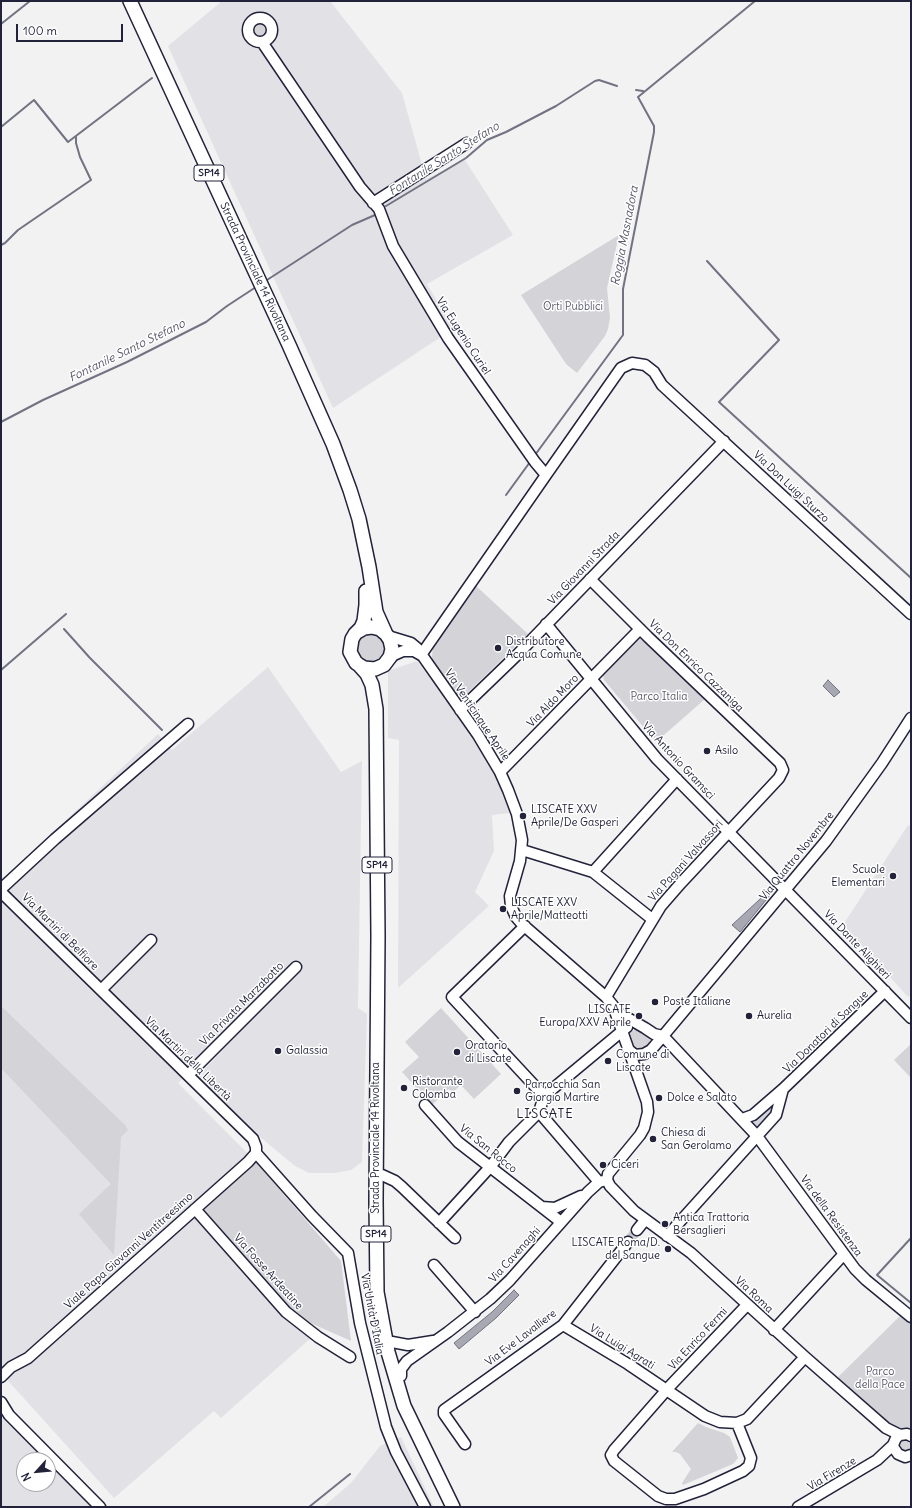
<!DOCTYPE html>
<html>
<head>
<meta charset="utf-8">
<style>
	body { margin:0 }
	#map { position:relative; width:912px; height:1508px; overflow:hidden; background:#f2f2f3; font-family:Delius,sans-serif }
	canvas { display:block }
	.frame { position:absolute; inset:0; border:2px solid #22223b; pointer-events:none }
	.north { position:absolute; left:16px; top:1452px; width:40px; height:40px; box-sizing:border-box; background:#fff; border:1px solid #a7a7b1; border-radius:50%; rotate:243deg; font-size:11px; font-weight:700; line-height:16px; text-align:center; color:#22223b }
	.north::after { content:''; display:block; margin:auto; width:14px; height:18px; background:#22223b; clip-path:polygon(50% 0,100% 100%,50% 72%,0 100%) }
	.scale { position:absolute; left:16px; top:24px; width:107px; height:18px; box-sizing:border-box; border:2px solid #22223b; border-top:0; padding-left:5px; font-size:12px; line-height:14px; white-space:nowrap; color:#22223b; -webkit-text-stroke:3px #fff; paint-order:stroke }
</style>
</head>
<body>
<div id="map">
<canvas width="912" height="1508"></canvas>
<div class="frame"></div>
<div class="north">N</div>
<div class="scale">100 m</div>
</div>
<script>
const context = document.querySelector('canvas').getContext('2d');
context.lineJoin = 'round';
function paint(path, color) {
  context.fillStyle = color;
  context.fill(path, 'evenodd');
}
function poly(rows) {
  const path = new Path2D();
  for (const r of rows) {
    if (r.length === 3) {
      path.moveTo(r[0] + r[2], r[1]);
      path.arc(r[0], r[1], r[2], 0, 2 * Math.PI);
      continue;
    }
    path.moveTo(r[0], r[1]);
    for (let i = 2; i < r.length; i += 2) path.lineTo(r[i], r[i + 1]);
  }
  return path;
}
function stroke(path, color, width, dash) {
  context.strokeStyle = color;
  context.lineWidth = width;
  context.lineCap = dash ? 'butt' : 'round';
  context.setLineDash(dash || []);
  context.stroke(path);
}
function label(font, color, halo, rows, align = 'center') {
  context.font = font + ' Delius,sans-serif';
  context.lineWidth = 3;
  context.setLineDash([]);
  context.textBaseline = 'middle';
  context.strokeStyle = halo;
  context.fillStyle = color;
  for (const [text, x, y, turn = 0] of rows) {
    context.save();
    context.translate(x, y);
    context.rotate((+turn || 0) * Math.PI / 180);
    context.textAlign = isNaN(turn) ? turn : align;
    if (halo) context.strokeText(text, 0, 0);
    context.fillText(text, 0, 0);
    context.restore();
  }
}
paint(poly([
	[222,1,330,1,402,93,426,179,465,160,513,235,427,284,453,329,333,408,168,46],
	[417,661,473,735,501,784,510,813,492,815,494,851,475,892,489,906,398,988,399,740,388,738,388,671],
	[268,667,341,772,362,761,358,1008,367,1014,362,1162,351,1170,335,1173,309,1173,295,1166,253,1131,197,1077,302,967,298,963,178,1083,254,1160,295,1316,321,1329,221,1418,214,1411,114,1498,1,1373,1,881,158,734,172,750],
	[908,825,911,827,911,994,908,997,843,925],
	[1,1417,8,1419,47,1460,24,1460,24,1484,48,1484,48,1461,92,1507,1,1507],
	[401,1437,434,1507,323,1507,351,1483,380,1446]
]), '#e2e2e6');
paint(poly([
	[260,30,6],
	[619,235,607,288,610,318,608,329,605,336,577,373,566,364,521,295],
	[475,585,528,634,460,700,435,667,432,659,433,643],
	[371,648,15],
	[641,636,705,699,656,742,604,680,603,675],
	[1,1006,125,1125,128,1130,121,1137,114,1255,79,1214,111,1184,1,1068],
	[441,1008,501,1074,474,1099,461,1085,453,1092,449,1089,432,1105,402,1072,419,1057,405,1042],
	[638,1029,648,1034,650,1041,647,1047,641,1051,634,1050,629,1040,629,1036,632,1031],
	[911,1044,911,1078,894,1060],
	[775,1100,774,1112,757,1127,751,1120],
	[254,1160,341,1261,351,1341,295,1316,200,1209],
	[901,1315,911,1323,911,1430,908,1431,899,1430,888,1425,836,1379],
	[698,1423,706,1427,724,1433,730,1437,738,1458,733,1464,683,1485,682,1483,691,1469,680,1454,676,1452,672,1452],
	[905,1445,6]
]), '#d3d3d8');
const water = poly([
	[828,680,840,692,834,697,823,686,828,680],
	[773,887,775,889,740,932,732,925,773,887],
	[514,1290,519,1295,496,1318,459,1349,454,1343,492,1312,514,1290]
]);
paint(water, '#a8a8b2');
stroke(water, '#727282', 1);
stroke(poly([
	[1,24,30,1],
	[636,90,643,91],
	[1,127,34,100,68,142,152,78],
	[386,206,466,158,487,140,506,132,556,106,595,81,599,80,617,86],
	[1,245,5,243,18,230,91,180,80,157,76,143,76,137],
	[707,261,779,340,719,402,911,578],
	[267,280,352,225,375,215],
	[1,422,43,400,127,362,206,322,227,306,256,287],
	[535,455,623,335,623,289,654,132,654,126,638,97,755,1],
	[506,495,530,462],
	[64,629,90,658,162,730],
	[1,670,66,614],
	[911,1238,877,1275,911,1303],
	[309,1507,350,1474]
]), '#727282', 2);
stroke(poly([
	[628,1242,637,1230]
]), '#c8c8ce', 10, [10, 5]);
const minor = poly([
	[260,30,12],
	[262,42,360,187,379,209,393,246,448,338,535,462,546,475,421,655],
	[373,203,467,143],
	[546,475,621,368,632,363,645,365,654,372,662,385,911,614],
	[590,579,648,637,780,763,783,770,779,778,681,883,661,906,606,997],
	[546,624,657,759,911,1018],
	[388,636,411,643,417,648,478,735,500,772,508,790,517,814,522,840,520,861,510,896,511,906,516,917,522,924,606,997,619,1013,645,1028,654,1034,663,1036],
	[388,660,394,655,403,651,414,651,421,655],
	[460,710,516,656,724,441],
	[500,772,640,629],
	[522,850,593,872,652,919],
	[593,872,677,779],
	[1,889,55,839,188,724],
	[1,893,4,895,253,1139,256,1147,256,1153,248,1162,28,1358,11,1367,1,1377],
	[525,926,452,997,544,1096],
	[101,990,151,940],
	[663,1036,757,1136,855,1269,866,1280,911,1317],
	[629,1050,635,1055,644,1054,651,1050,663,1036,826,841,882,763,911,718],
	[188,1075,296,967],
	[544,1096,627,1027],
	[425,1105,458,1142,561,1222],
	[539,1112,599,1182],
	[742,1119,753,1115,783,1089,885,991],
	[256,1153,312,1216,348,1253,360,1323,386,1427,396,1452,425,1507],
	[382,1175,395,1181,402,1187,455,1238],
	[607,1180,610,1186,634,1211,691,1253,805,1357,886,1428,900,1435],
	[607,1180,608,1174,640,1135,644,1128,648,1112,647,1102,615,1011],
	[542,1207,555,1208,581,1196],
	[195,1209,286,1312,318,1337,350,1357],
	[439,1223,491,1166,509,1142,539,1112,544,1096],
	[637,1230,645,1220],
	[667,1236,776,1115,783,1089],
	[434,1265,475,1312],
	[563,1325,628,1364,705,1416,720,1422,737,1423,747,1419,805,1357],
	[774,1330,844,1254],
	[392,1342,408,1345,433,1341],
	[401,1376,401,1369,407,1361,448,1332,490,1299,510,1280,588,1192,599,1182,607,1180],
	[1,1402,9,1415,100,1507],
	[737,1423,751,1458,749,1466,743,1471,704,1489,675,1499,666,1499,658,1496,614,1461,611,1455,614,1450,670,1386,747,1305],
	[911,1436,907,1434,900,1435,896,1438,893,1445,894,1448,898,1454,905,1457,911,1455],
	[465,1444,444,1414,444,1410,563,1325,628,1242],
	[798,1507,877,1460,893,1445]
]);
const major = poly([
	[130,1,289,345,333,444,350,490,359,519,369,567,376,612,385,632],
	[357,632,364,628,372,627,380,629,386,634,390,640,392,649,390,657,384,665,375,669,364,668,356,663,350,652,352,639,355,634,361,628,364,621,366,605,366,591],
	[358,664,367,674,372,685,376,709,378,936,376,1200,377,1292,388,1352,404,1406,453,1507]
]);
stroke(minor, '#22223b', 13);
stroke(major, '#22223b', 16);
stroke(minor, '#fff', 10);
stroke(major, '#fff', 13);
for (const [x, y, r, color] of [
	[498,648,4,"#22223b"],
	[707,751,4,"#22223b"],
	[523,816,4,"#22223b"],
	[893,876,4,"#22223b"],
	[503,909,4,"#22223b"],
	[655,1002,4,"#22223b"],
	[639,1016,4,"#22223b"],
	[749,1016,4,"#22223b"],
	[278,1051,4,"#22223b"],
	[457,1052,4,"#22223b"],
	[608,1061,4,"#22223b"],
	[404,1088,4,"#22223b"],
	[517,1091,4,"#22223b"],
	[659,1098,4,"#22223b"],
	[653,1139,4,"#22223b"],
	[603,1165,4,"#22223b"],
	[665,1224,4,"#22223b"],
	[668,1249,4,"#22223b"]
]) {
  const dot = new Path2D();
  dot.arc(x, y, r, 0, 2 * Math.PI);
  context.fillStyle = color;
  context.fill(dot);
  stroke(dot, '#fff', 1.5);
}
for (const [x, y, w] of [
	[209,173,30],
	[377,865,30],
	[376,1234,30]
]) {
  const box = new Path2D();
  box.roundRect(x - w / 2, y - 8, w, 16, 3);
  context.fillStyle = '#fff';
  context.fill(box);
  stroke(box, '#22223b', 1);
}
label('bold 10px', '#22223b', null, [
	["SP14",209,173],
	["SP14",377,865],
	["SP14",376,1234]
]);
label('11px', '#22223b', '#fff', [
	["Strada Provinciale 14 Rivoltana",255,272,65],
	["Via Eugenio Curiel",463,336,57],
	["Via Don Luigi Sturzo",791,487,43],
	["Via Giovanni Strada",584,568,-46],
	["Via Don Enrico Cazzaniga",696,666,44],
	["Via Aldo Moro",553,701,-46],
	["Via Venticinque Aprile",477,715,56],
	["Via Antonio Gramsci",678,761,47],
	["Via Quattro Novembre",797,856,-51],
	["Via Pagani Valvassori",686,861,-48],
	["Via Martiri di Belfiore",60,932,45],
	["Via Dante Alighieri",857,945,46],
	["Via Privata Marzabotto",242,1004,-45],
	["Via Donatori di Sangue",826,1032,-44],
	["Via Martiri della Libertà",188,1059,44],
	["Strada Provinciale 14 Rivoltana",376,1138,-90],
	["Via San Rocco",488,1149,39],
	["Via della Resistenza",831,1216,54],
	["Viale Papa Giovanni Ventitreesimo",129,1251,-42],
	["Via Cavenaghi",515,1255,-48],
	["Via Fosse Ardeatine",268,1272,48],
	["Via Roma",754,1295,43],
	["Via Unità D'Italia",372,1314,79],
	["Via Eve Lavalliere",521,1338,-37],
	["Via Enrico Fermi",698,1339,-47],
	["Via Luigi Agrati",622,1347,32],
	["Via Firenze",832,1474,-31]
]);
label('11px', '#57576a', '#fff', [
	["Orti Pubblici",573,307],
	["Parco Italia",659,697],
	["Parco",880,1372],
	["della Pace",880,1385]
]);
label('11px', '#22223b', '#fff', [
	["Distributore",506,642],
	["Acqua Comune",506,655],
	["Asilo",715,751],
	["LISCATE XXV",531,810],
	["Aprile/De Gasperi",531,823],
	["Scuole",885,870,"right"],
	["Elementari",885,883,"right"],
	["LISCATE XXV",511,903],
	["Aprile/Matteotti",511,916],
	["Poste Italiane",663,1002],
	["LISCATE",631,1010,"right"],
	["Europa/XXV Aprile",631,1023,"right"],
	["Aurelia",757,1016],
	["Oratorio",465,1046],
	["di Liscate",465,1059],
	["Galassia",286,1051],
	["Comune di",616,1055],
	["Liscate",616,1068],
	["Ristorante",412,1082],
	["Colomba",412,1095],
	["Parrocchia San",525,1085],
	["Giorgio Martire",525,1098],
	["Dolce e Salato",667,1098],
	["Chiesa di",661,1133],
	["San Gerolamo",661,1146],
	["Ciceri",611,1165],
	["Antica Trattoria",673,1218],
	["Bersaglieri",673,1231],
	["LISCATE Roma/D.",660,1243,"right"],
	["del Sangue",660,1256,"right"]
], 'left');
label('italic 12px', '#58586b', '#fff', [
	["Fontanile Santo Stefano",444,159,-32],
	["Roggia Masnadora",625,236,-79],
	["Fontanile Santo Stefano",127,351,-26]
]);
context.letterSpacing = '1px';
label('13px', '#22223b', '#fff', [
	["LISCATE",545,1114]
]);
context.letterSpacing = '0px';
</script>
</body>
</html>
